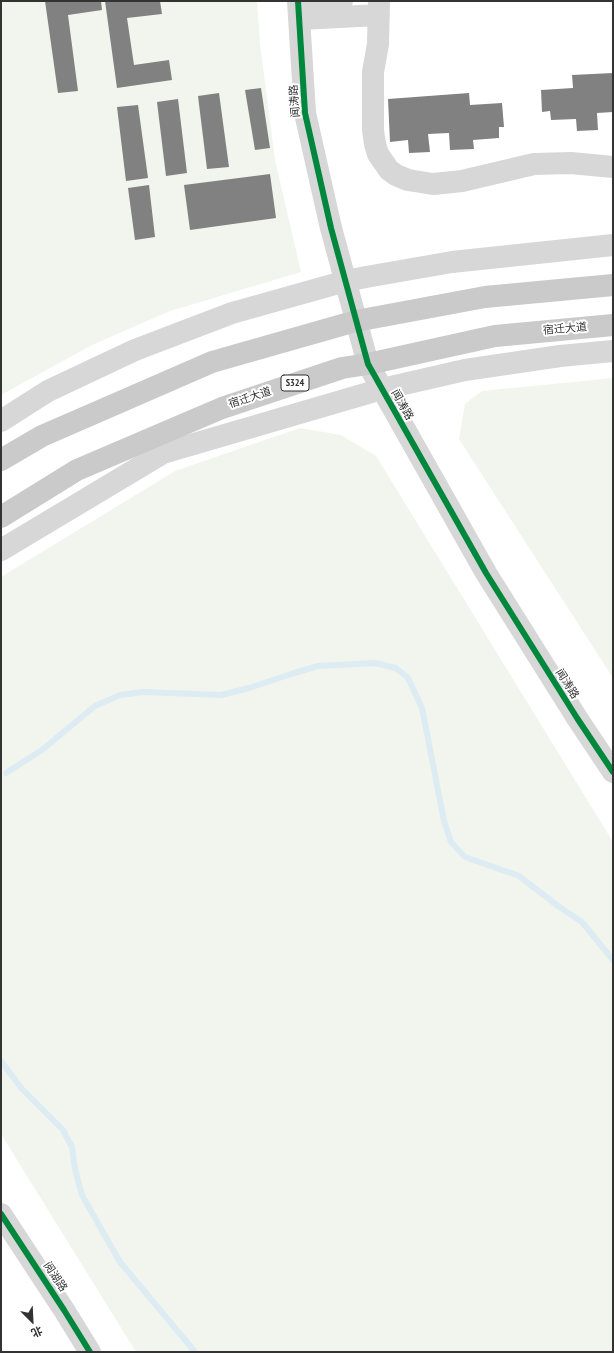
<!DOCTYPE html>
<html>
<head>
<meta charset="utf-8">
<style>
	body { margin:0 }
	#map { position:relative; width:614px; height:1353px; overflow:hidden; background:#fff; font-family:"PT Sans Narrow","Noto Sans SC",sans-serif }
	canvas { display:block }
	.frame { position:absolute; inset:0; border:2px solid #333; pointer-events:none }
	.north { position:absolute; left:12px; top:1301px; width:40px; height:40px; -webkit-text-stroke:3px #fff; paint-order:stroke; rotate:156deg; font-size:11px; font-weight:700; line-height:16px; text-align:center; color:#333 }
	.north::after { content:''; display:block; margin:auto; width:14px; height:18px; background:#333; clip-path:polygon(50% 0,100% 100%,50% 72%,0 100%) }
</style>
</head>
<body>
<div id="map">
<canvas width="614" height="1353"></canvas>
<div class="frame"></div>
<div class="north">北</div>
</div>
<script>
const context = document.querySelector('canvas').getContext('2d');
context.lineJoin = 'round';
function paint(path, color) {
  context.fillStyle = color;
  context.fill(path, 'evenodd');
}
function poly(rows) {
  const path = new Path2D();
  for (const r of rows) {
    path.moveTo(r[0], r[1]);
    for (let i = 2; i < r.length; i += 2) path.lineTo(r[i], r[i + 1]);
  }
  return path;
}
function stroke(path, color, width, dash) {
  context.strokeStyle = color;
  context.lineWidth = width;
  context.lineCap = dash ? 'butt' : 'round';
  context.setLineDash(dash || []);
  context.stroke(path);
}
function label(font, color, halo, rows, align = 'center') {
  context.font = font + ' "PT Sans Narrow","Noto Sans SC",sans-serif';
  context.lineWidth = 4;
  context.setLineDash([]);
  context.textBaseline = 'middle';
  context.strokeStyle = halo;
  context.fillStyle = color;
  for (const [text, x, y, turn = 0] of rows) {
    context.save();
    context.translate(x, y);
    context.rotate((+turn || 0) * Math.PI / 180);
    context.textAlign = isNaN(turn) ? turn : align;
    if (halo) context.strokeText(text, 0, 0);
    context.fillText(text, 0, 0);
    context.restore();
  }
}
paint(poly([
	[1,1,257,1,260,44,275,160,301,272,170,311,92,345,1,395],
	[613,378,613,678,459,439,465,404,482,391],
	[300,428,341,435,376,456,613,842,613,1352,136,1352,1,1134,1,577,175,471]
]), '#f1f5ed');
stroke(poly([
	[6,773,42,750,95,706,120,695,143,692,221,695,249,688,291,674,318,666,375,663,396,668,408,678,422,708,444,821,451,842,465,857,519,876,558,906,582,922,613,960],
	[1,1061,22,1089,63,1130,72,1147,75,1169,82,1195,104,1234,120,1262,195,1352]
]), '#ddebf3', 6);
paint(poly([
	[45,1,101,1,102,10,68,15,78,91,58,93],
	[105,1,160,1,162,14,127,18,134,65,169,60,172,80,117,88],
	[613,73,613,112,597,113,598,130,577,131,576,119,551,120,550,111,542,112,541,90,573,88,572,75],
	[261,88,270,148,255,150,245,90],
	[219,93,229,167,207,169,198,96],
	[469,93,470,105,502,103,504,127,499,127,499,138,473,140,474,149,450,150,449,133,428,134,430,152,409,153,408,140,390,142,388,99],
	[178,99,187,173,166,176,157,102],
	[138,105,148,178,126,181,117,107],
	[270,174,276,218,190,230,184,185],
	[149,185,155,237,135,240,128,188]
]), '#818181');
stroke(poly([
	[298,1,305,113,331,228,368,364,486,573,577,718,613,772],
	[379,1,378,44,373,72,373,130,375,144,378,154,389,170,396,175,408,180,433,184,462,181,534,164,571,163,613,167],
	[299,3,342,1],
	[300,19,379,15],
	[1,421,48,391,135,350,232,313,346,281,366,277,452,262,613,245],
	[1,550,163,453,382,389,465,370,560,356,613,351],
	[1,1214,64,1310,90,1352]
]), '#d7d7d7', 22);
stroke(poly([
	[1,460,42,436,212,362,356,321,485,297,613,285],
	[1,517,77,470,222,408,342,368,368,364,495,336,613,325]
]), '#cacaca', 22);
stroke(poly([
	[298,1,305,113,331,228,368,364,486,573,577,718,613,772],
	[1,1214,64,1310,90,1352]
]), '#00873e', 6);
for (const [x, y, w] of [
	[295,383,28]
]) {
  const box = new Path2D();
  box.roundRect(x - w / 2, y - 8, w, 16, 3);
  context.fillStyle = '#fff';
  context.fill(box);
  stroke(box, '#333', 1);
}
label('bold 10px', '#333', null, [
	["S324",295,383]
]);
label('11px', '#333', '#fff', [
	["闻涛路",295,101,-95],
	["宿迁大道",565,329,-5],
	["宿迁大道",250,398,-18],
	["闻涛路",402,405,61],
	["闻涛路",567,684,58],
	["阅湖路",55,1277,56]
]);
</script>
</body>
</html>
